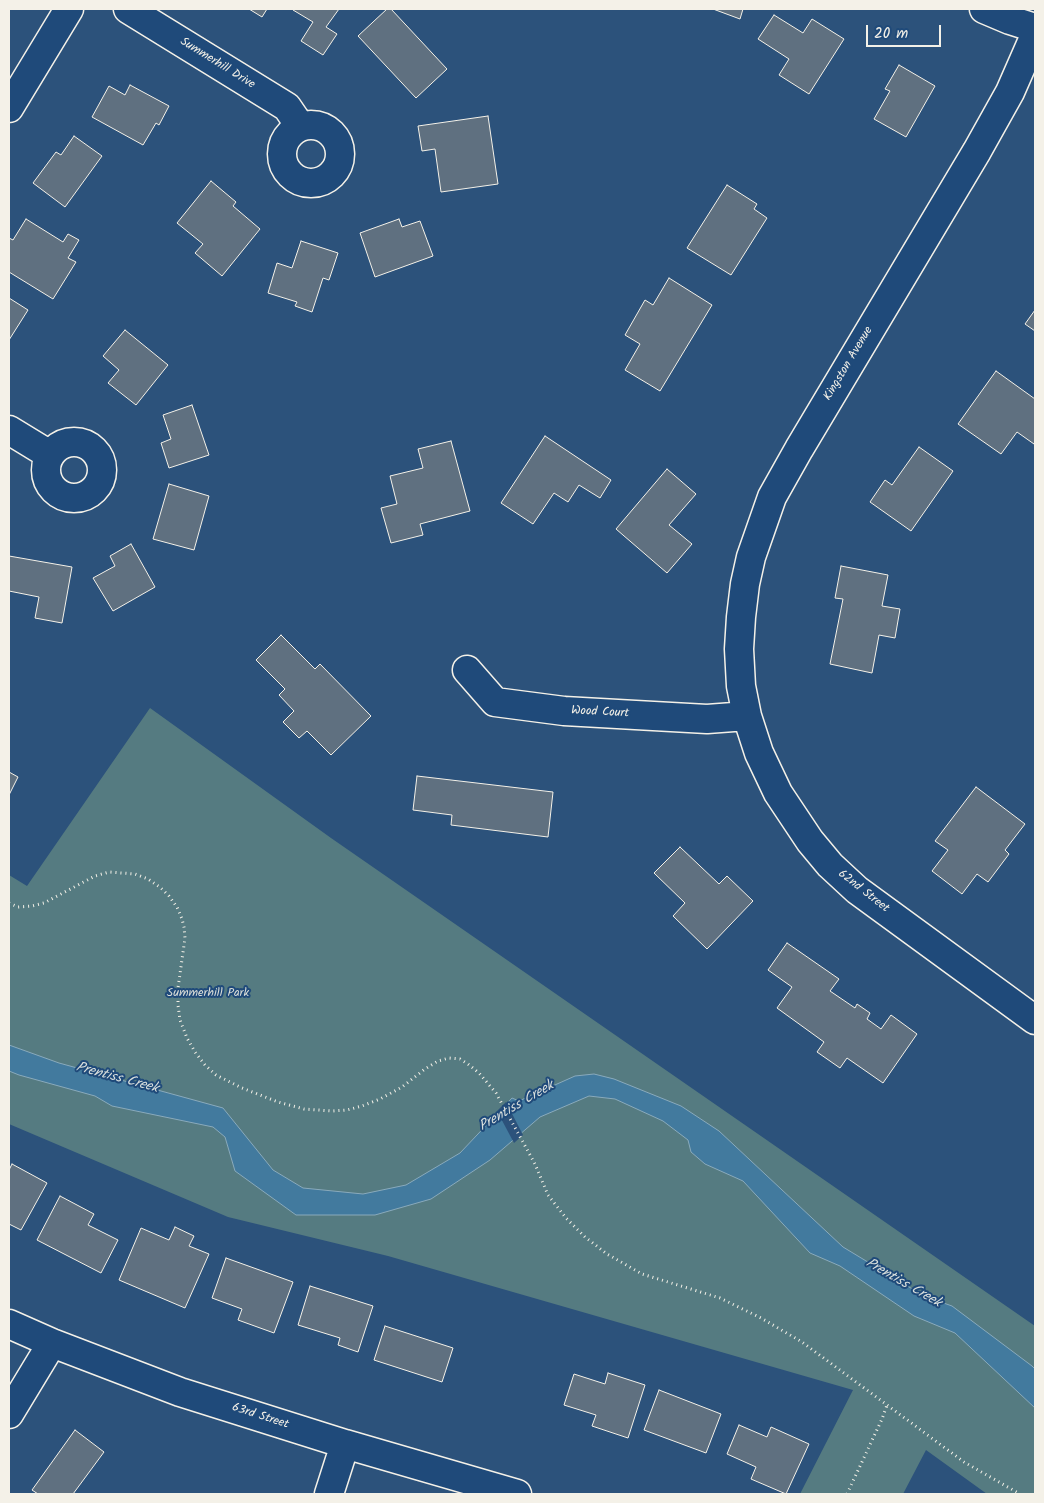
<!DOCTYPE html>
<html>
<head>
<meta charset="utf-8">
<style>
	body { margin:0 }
	#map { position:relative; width:1044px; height:1503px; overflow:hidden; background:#2c527b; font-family:Kalam,sans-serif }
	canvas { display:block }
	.frame { position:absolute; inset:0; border:10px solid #f4f1e8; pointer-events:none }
	.scale { position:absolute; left:866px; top:25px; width:75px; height:22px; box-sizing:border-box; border:2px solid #f4f1e8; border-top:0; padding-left:6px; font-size:15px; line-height:18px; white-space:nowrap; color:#f4f1e8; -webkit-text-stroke:4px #1f4a7a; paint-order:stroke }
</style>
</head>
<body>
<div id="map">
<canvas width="1044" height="1503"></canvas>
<div class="frame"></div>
<div class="scale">20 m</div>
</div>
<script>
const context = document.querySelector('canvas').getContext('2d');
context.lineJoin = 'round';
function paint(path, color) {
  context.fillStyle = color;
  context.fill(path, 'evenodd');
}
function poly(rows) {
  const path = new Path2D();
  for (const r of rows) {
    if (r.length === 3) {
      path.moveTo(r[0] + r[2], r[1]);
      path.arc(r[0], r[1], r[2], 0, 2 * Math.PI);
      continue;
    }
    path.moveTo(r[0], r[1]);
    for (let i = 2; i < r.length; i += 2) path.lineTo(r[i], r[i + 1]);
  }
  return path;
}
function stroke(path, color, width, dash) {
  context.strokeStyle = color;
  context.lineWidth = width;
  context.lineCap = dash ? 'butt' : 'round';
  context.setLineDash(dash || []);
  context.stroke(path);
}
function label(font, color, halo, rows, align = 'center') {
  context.font = font + ' Kalam,sans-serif';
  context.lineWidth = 4;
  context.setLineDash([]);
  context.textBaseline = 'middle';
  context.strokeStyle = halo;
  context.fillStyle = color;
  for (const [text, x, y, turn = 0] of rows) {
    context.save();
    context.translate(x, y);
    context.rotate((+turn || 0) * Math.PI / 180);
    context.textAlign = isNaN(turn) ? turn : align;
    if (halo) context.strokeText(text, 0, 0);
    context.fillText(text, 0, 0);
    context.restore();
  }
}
paint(poly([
	[150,708,331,838,1035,1326,1035,1494,987,1494,926,1450,903,1494,800,1494,853,1390,388,1256,228,1217,9,1124,9,875,27,886]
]), '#557b81');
const water = poly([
	[9,1045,59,1063,223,1108,273,1170,303,1188,363,1194,406,1185,460,1153,512,1098,519,1101,575,1076,594,1074,614,1079,681,1106,719,1131,843,1247,924,1296,952,1306,1032,1366,1035,1369,1035,1408,955,1333,914,1316,840,1266,810,1253,743,1181,705,1164,691,1152,688,1140,663,1121,615,1099,589,1096,540,1117,490,1160,431,1199,375,1215,296,1215,235,1171,225,1137,213,1127,112,1106,95,1096,19,1075,9,1071,9,1045]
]);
paint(water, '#427a9e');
stroke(water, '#89aabc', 1);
paint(poly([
	[506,1102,523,1135,514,1143,497,1111]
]), '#2c527b');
const building = poly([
	[249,9,267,9,262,17,249,9],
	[294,9,339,9,326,27,337,34,323,55,301,41,313,22,293,10,294,9],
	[387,9,391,9,447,69,416,98,358,36,387,9],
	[713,9,743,9,740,19,713,9],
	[774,15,803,33,812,19,844,39,809,94,779,75,789,59,758,39,774,15],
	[899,65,935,86,906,137,874,119,890,91,885,89,899,65],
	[130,85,169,106,159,125,156,123,143,145,92,117,109,86,125,95,130,85],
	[488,116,498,184,441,192,435,149,422,151,418,126,488,116],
	[74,136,102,156,65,207,33,183,56,152,61,155,74,136],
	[211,181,236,202,233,206,260,229,222,276,195,253,203,244,177,223,211,181],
	[727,185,757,204,754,209,767,218,731,275,687,248,727,185],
	[26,219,63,242,68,234,79,240,68,258,76,262,53,299,9,272,9,238,13,240,26,219],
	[399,219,402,227,420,221,433,256,375,277,360,233,399,219],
	[301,241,338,253,329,280,323,278,312,312,295,306,297,302,268,293,277,263,292,268,301,241],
	[669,278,712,305,660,391,625,370,640,344,625,335,645,300,653,305,669,278],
	[9,298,28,310,9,340,9,298],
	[1035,310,1035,331,1025,324,1035,310],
	[125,330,168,365,136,405,108,383,119,370,103,356,125,330],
	[996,371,1035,399,1035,442,1034,444,1017,432,1001,454,958,424,996,371],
	[192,405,209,455,169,468,161,443,171,439,163,415,192,405],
	[545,436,611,480,600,498,579,485,568,502,554,493,533,524,501,503,545,436],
	[451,441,470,511,420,524,423,535,391,543,381,508,397,504,390,476,423,468,418,449,451,441],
	[919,447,953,471,911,531,870,502,885,480,892,485,919,447],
	[667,469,696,494,669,525,692,544,667,573,616,529,667,469],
	[169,484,209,496,194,550,153,539,169,484],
	[131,544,155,587,113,611,93,578,115,566,110,556,131,544],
	[9,556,72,567,62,623,35,618,39,597,9,591,9,556],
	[841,566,888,575,882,606,900,609,895,638,879,635,872,673,830,664,843,599,835,598,841,566],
	[281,635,315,669,320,664,371,716,331,755,307,731,299,738,283,722,294,711,279,695,285,689,256,660,281,635],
	[9,772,18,777,9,795,9,772],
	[417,776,553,792,548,837,451,825,452,815,413,810,417,776],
	[976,787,1025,824,1005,850,1009,854,988,882,977,874,962,894,932,871,948,850,935,841,976,787],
	[680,847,719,884,727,876,753,901,707,949,673,916,685,903,654,873,680,847],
	[787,943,839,979,830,991,855,1008,857,1004,870,1013,867,1019,881,1029,891,1015,917,1034,883,1083,847,1058,840,1068,817,1052,824,1042,777,1008,792,987,768,970,787,943],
	[12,1164,47,1183,21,1230,9,1224,9,1170,12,1164],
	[60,1196,94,1214,88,1225,118,1240,101,1273,37,1240,60,1196],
	[175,1227,194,1236,189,1246,209,1254,185,1308,119,1280,141,1228,169,1240,175,1227],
	[226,1258,293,1282,274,1333,238,1320,242,1309,212,1298,226,1258],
	[310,1286,373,1306,358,1352,338,1345,340,1338,298,1325,310,1286],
	[385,1326,453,1348,442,1382,374,1360,385,1326],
	[608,1373,645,1385,628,1438,592,1426,596,1415,564,1405,574,1374,605,1384,608,1373],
	[659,1390,721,1414,706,1453,644,1430,659,1390],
	[739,1425,767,1437,771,1427,809,1444,786,1494,751,1479,756,1467,727,1454,739,1425],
	[75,1430,104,1452,73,1494,38,1494,32,1490,75,1430]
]);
paint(building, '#5f7080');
stroke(building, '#f4f1e8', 1);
const street = poly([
	[128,9,287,107,300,126],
	[984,9,1010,20,1035,28],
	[1035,35,1010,92,977,151,799,449,772,497,751,557,745,584,741,617,739,649,741,686,747,716,759,753,778,793,810,841,830,865,857,890,1035,1020],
	[9,108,69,9],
	[311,154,29],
	[9,430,50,455],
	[74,470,28],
	[467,670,495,702,564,711,707,719,747,716],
	[9,1324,52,1343,180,1392,345,1444,517,1494],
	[9,1414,52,1343],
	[329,1494,345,1444]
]);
stroke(street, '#f4f1e8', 31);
stroke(poly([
	[9,903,18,907,32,906,44,903,95,876,109,872,135,874,148,879,161,888,169,896,177,907,182,919,184,927,185,938,178,988,178,1005,180,1020,187,1038,195,1052,205,1065,216,1075,242,1088,278,1102,304,1109,332,1111,347,1110,362,1106,380,1099,402,1087,425,1069,438,1061,449,1058,460,1059,468,1064,479,1073,496,1093,535,1164,548,1195,566,1218,585,1237,607,1254,642,1274,720,1298,761,1318,802,1342,964,1462,1020,1494],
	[847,1494,882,1419,887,1405]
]), '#f4f1e8', 3, [1, 4]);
stroke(street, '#1f4a7a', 28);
label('12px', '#f4f1e8', '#1f4a7a', [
	["Summerhill Drive",217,64,32],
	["Kingston Avenue",849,364,-59],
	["Wood Court",600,713,3],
	["62nd Street",863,892,38],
	["63rd Street",260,1417,18]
]);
label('12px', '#dcdfd9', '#1f4a7a', [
	["Summerhill Park",208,994]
]);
label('italic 14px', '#d9dfdd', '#1f4a7a', [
	["Prentiss Creek",117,1079,15],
	["Prentiss Creek",517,1107,-31],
	["Prentiss Creek",903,1284,30]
]);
</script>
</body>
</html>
